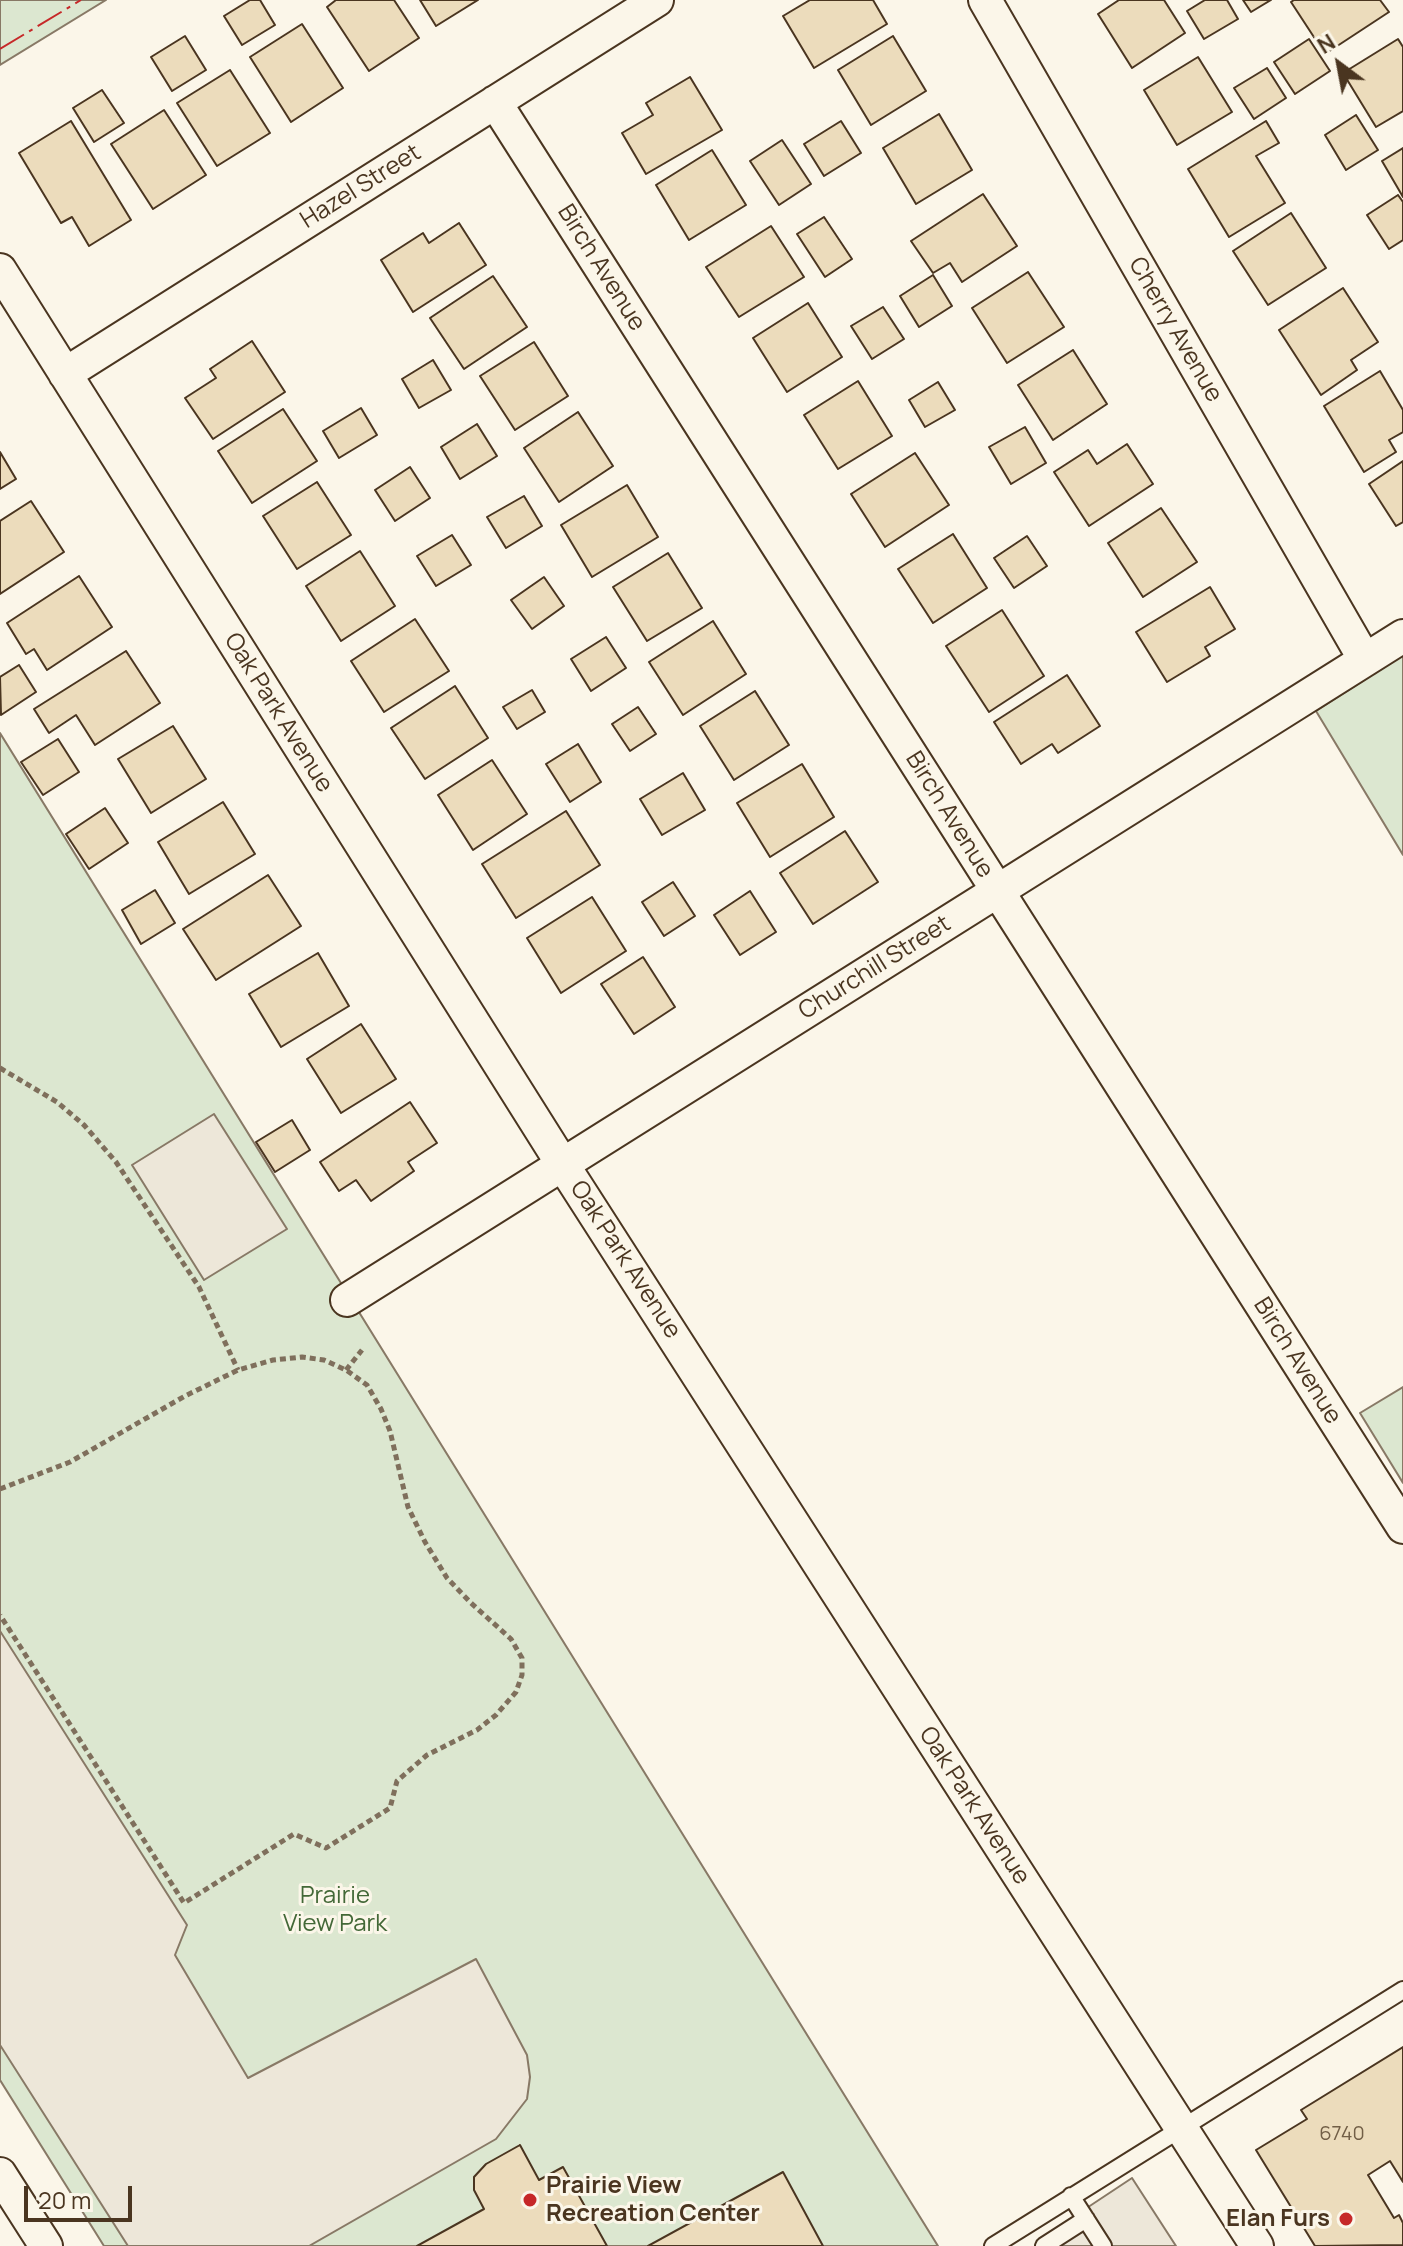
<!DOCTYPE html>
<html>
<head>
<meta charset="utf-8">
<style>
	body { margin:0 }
	#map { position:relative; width:1403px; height:2246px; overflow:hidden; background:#fbf6e9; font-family:Manrope,sans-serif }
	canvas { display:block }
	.north { position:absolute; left:1299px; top:24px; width:80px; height:80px; -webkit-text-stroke:6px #fbf6e9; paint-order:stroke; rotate:328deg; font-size:22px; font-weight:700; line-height:32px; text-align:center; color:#4a3520 }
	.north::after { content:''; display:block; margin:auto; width:28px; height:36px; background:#4a3520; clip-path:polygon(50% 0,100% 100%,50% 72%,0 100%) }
	.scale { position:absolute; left:24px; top:2186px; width:108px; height:36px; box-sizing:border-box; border:4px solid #4a3520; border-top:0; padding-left:10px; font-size:24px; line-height:28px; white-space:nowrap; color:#4a3520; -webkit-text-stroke:6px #fbf6e9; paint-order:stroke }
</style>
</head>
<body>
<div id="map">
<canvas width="1403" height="2246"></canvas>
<div class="north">N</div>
<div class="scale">20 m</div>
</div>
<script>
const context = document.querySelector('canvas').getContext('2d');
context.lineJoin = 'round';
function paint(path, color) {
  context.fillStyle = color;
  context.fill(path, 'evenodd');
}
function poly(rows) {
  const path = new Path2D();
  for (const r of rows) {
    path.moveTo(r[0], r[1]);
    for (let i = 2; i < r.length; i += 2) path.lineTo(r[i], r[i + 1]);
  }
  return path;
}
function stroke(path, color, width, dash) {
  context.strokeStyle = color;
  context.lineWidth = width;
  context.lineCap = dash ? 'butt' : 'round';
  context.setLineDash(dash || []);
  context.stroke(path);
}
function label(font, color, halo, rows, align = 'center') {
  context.font = font + ' Manrope,sans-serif';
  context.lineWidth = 6;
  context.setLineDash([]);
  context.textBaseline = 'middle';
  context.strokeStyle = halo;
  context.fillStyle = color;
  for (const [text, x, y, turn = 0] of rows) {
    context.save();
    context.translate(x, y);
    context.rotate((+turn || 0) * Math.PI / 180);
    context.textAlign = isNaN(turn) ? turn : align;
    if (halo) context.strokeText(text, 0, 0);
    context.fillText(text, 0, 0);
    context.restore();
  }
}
const green = poly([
	[0,0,106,0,0,65,0,0],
	[1403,655,1403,855,1316,711,1403,655],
	[0,733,938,2246,104,2246,0,2080,0,733],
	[1403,1387,1403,1483,1360,1413,1403,1387]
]);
paint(green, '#dce7d0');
stroke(green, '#887966', 2);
const parking = poly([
	[214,1114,287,1229,204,1280,132,1165,214,1114],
	[0,1631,187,1925,175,1955,248,2078,476,1959,527,2055,530,2077,527,2099,496,2139,309,2246,128,2246,0,2045,0,1631],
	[1132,2178,1176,2246,1054,2246,1046,2235,1132,2178]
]);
paint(parking, '#ede7d9');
stroke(parking, '#887966', 2);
const building = poly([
	[250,0,260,0,275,25,242,45,224,16,250,0],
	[336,0,394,0,419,38,369,71,327,7,336,0],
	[420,0,478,0,436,26,420,0],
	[810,0,873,0,887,24,814,68,783,16,810,0],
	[1119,0,1164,0,1185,33,1132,68,1098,14,1119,0],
	[1205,0,1227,0,1238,19,1204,39,1187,11,1205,0],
	[1243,0,1271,0,1251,12,1243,0],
	[1294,0,1380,0,1389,12,1325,54,1291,2,1294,0],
	[302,24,343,88,291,122,250,57,302,24],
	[185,36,206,70,172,91,151,57,185,36],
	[893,36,926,91,871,125,838,70,893,36],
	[1309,39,1330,71,1295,94,1274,62,1309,39],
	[1398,39,1403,47,1403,111,1376,127,1343,73,1398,39],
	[1198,57,1232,112,1177,145,1144,90,1198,57],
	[1267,68,1286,98,1254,119,1234,88,1267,68],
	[230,70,270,133,217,166,177,103,230,70],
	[690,77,722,130,646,174,622,133,653,115,646,103,690,77],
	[102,90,124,123,94,142,73,108,102,90],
	[164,110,206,175,153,209,111,144,164,110],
	[939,114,972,170,916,204,883,148,939,114],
	[1356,115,1378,150,1346,170,1325,135,1356,115],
	[71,121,131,220,89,246,72,217,61,223,19,153,71,121],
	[841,121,861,153,824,176,804,144,841,121],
	[1266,121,1279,143,1256,156,1285,203,1229,237,1188,169,1266,121],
	[782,140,811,184,779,205,750,161,782,140],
	[1403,148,1403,197,1382,161,1403,148],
	[712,150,746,205,689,240,656,185,712,150],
	[983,194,1017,246,962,282,950,263,933,273,911,241,983,194],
	[1398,195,1403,202,1403,240,1389,249,1367,215,1398,195],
	[1291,213,1326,268,1268,305,1233,251,1291,213],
	[824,217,852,259,825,277,797,234,824,217],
	[459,223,486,265,413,312,381,260,423,233,429,243,459,223],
	[771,226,804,277,739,317,706,267,771,226],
	[1028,272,1064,327,1007,363,972,308,1028,272],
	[933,275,952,306,919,327,900,296,933,275],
	[493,276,527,327,464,369,430,318,493,276],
	[1343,288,1378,342,1351,360,1357,370,1321,395,1279,330,1343,288],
	[808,303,842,357,787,392,753,338,808,303],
	[883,307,904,339,872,359,851,326,883,307],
	[252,341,285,392,213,439,185,398,216,378,210,369,252,341],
	[534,342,568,396,515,430,480,376,534,342],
	[1073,350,1107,404,1053,440,1018,385,1073,350],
	[433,360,451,390,419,408,402,379,433,360],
	[1380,371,1403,410,1403,432,1389,440,1396,452,1364,472,1324,406,1380,371],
	[858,381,892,436,838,469,804,415,858,381],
	[938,382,955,410,925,427,909,400,938,382],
	[361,408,377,435,339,458,323,431,361,408],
	[283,409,317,461,252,503,218,451,283,409],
	[578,412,613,466,559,502,524,448,578,412],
	[477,424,497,456,460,479,441,447,477,424],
	[1025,427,1046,463,1011,484,989,447,1025,427],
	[1127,444,1153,484,1089,526,1054,472,1088,450,1097,464,1127,444],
	[0,452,16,479,0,489,0,452],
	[915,453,949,505,885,547,851,494,915,453],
	[1403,461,1403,522,1396,526,1369,484,1403,461],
	[410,467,430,498,395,521,375,490,410,467],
	[317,482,351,535,297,569,263,516,317,482],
	[627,485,658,537,592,577,561,525,627,485],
	[524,496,542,526,506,548,487,517,524,496],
	[31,501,64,552,0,594,0,521,31,501],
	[1161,508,1197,562,1143,597,1108,543,1161,508],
	[953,534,987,588,933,623,898,569,953,534],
	[452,535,471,565,436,586,417,556,452,535],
	[1027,536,1047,566,1014,588,994,558,1027,536],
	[360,551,395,606,341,641,306,586,360,551],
	[668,553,702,608,647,641,613,587,668,553],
	[79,576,112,627,47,670,34,649,26,654,7,623,79,576],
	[544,577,564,606,532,629,511,600,544,577],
	[1210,587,1235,629,1205,647,1210,656,1167,682,1136,632,1210,587],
	[1002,610,1044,676,989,712,946,646,1002,610],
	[415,619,449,671,384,712,351,661,415,619],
	[713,621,746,674,683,715,649,662,713,621],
	[606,637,626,668,591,691,571,659,606,637],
	[126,651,160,703,95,745,76,715,49,733,34,709,126,651],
	[19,665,36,692,1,715,0,677,19,665],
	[1067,675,1100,726,1058,753,1052,744,1021,764,994,722,1067,675],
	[455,686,488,738,425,779,391,728,455,686],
	[532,690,545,712,517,729,503,707,532,690],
	[755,691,789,745,734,780,700,726,755,691],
	[638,707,656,734,630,751,612,724,638,707],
	[173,726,206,779,151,813,118,759,173,726],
	[58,739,79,772,43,795,21,762,58,739],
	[578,744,601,782,570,802,546,764,578,744],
	[492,760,527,814,473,850,438,795,492,760],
	[802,764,834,817,770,857,737,803,802,764],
	[683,773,705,810,662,835,640,799,683,773],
	[223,802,255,854,189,894,158,842,223,802],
	[105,808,128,843,89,869,66,834,105,808],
	[566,811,600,865,516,918,482,864,566,811],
	[845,831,878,882,813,924,780,873,845,831],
	[268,875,301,926,216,980,183,929,268,875],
	[673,882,695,916,664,936,642,902,673,882],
	[155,890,175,923,141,944,122,910,155,890],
	[750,891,776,932,740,955,714,915,750,891],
	[592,897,626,951,561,993,527,938,592,897],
	[318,953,349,1006,281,1047,249,994,318,953],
	[643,957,675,1007,634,1034,601,984,643,957],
	[361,1024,396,1079,341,1113,307,1059,361,1024],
	[410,1102,437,1143,408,1162,414,1171,371,1201,356,1180,339,1191,320,1162,410,1102],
	[292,1120,310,1150,275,1172,256,1142,292,1120],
	[1403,2047,1403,2182,1390,2161,1368,2175,1394,2218,1399,2215,1403,2223,1403,2245,1315,2246,1256,2150,1307,2119,1301,2110,1403,2047],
	[520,2145,539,2180,563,2167,607,2246,417,2246,484,2209,474,2190,474,2177,486,2164,520,2145],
	[783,2172,823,2246,648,2246,783,2172]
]);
paint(building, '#ecdcbc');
stroke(building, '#4a3520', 2);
const lane = poly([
	[1071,2196,1103,2246],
	[993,2246,1403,1990],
	[1044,2246,1086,2219]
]);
const street = poly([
	[985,0,1365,660],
	[495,102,1403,1527],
	[0,270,563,1165,1257,2246],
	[65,374,657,0],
	[347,1300,1403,636],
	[0,2174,46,2246]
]);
stroke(lane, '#4a3520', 20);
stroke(street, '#4a3520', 36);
stroke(poly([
	[0,1068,57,1102,84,1125,116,1162,199,1287,238,1370],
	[346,1370,362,1350],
	[0,1489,70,1462,185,1396,238,1370,273,1360,302,1357,324,1360,346,1370,367,1385,381,1409,390,1431,408,1507,425,1542,447,1578,471,1603,511,1639,522,1658,522,1675,516,1692,496,1715,477,1730,427,1755,397,1781,390,1808,326,1848,294,1834,184,1903,0,1615]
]), '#7f6f5c', 5, [6, 4]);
stroke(lane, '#fbf6e9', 16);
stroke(street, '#fbf6e9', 32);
stroke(poly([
	[0,49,81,0]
]), '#c62828', 2, [28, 6, 4, 6]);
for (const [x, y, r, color] of [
	[530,2200,8,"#c62828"],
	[1346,2219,8,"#c62828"]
]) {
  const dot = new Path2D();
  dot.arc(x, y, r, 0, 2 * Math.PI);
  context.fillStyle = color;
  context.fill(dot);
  stroke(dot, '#fbf6e9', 3);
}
label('20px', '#725f47', null, [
	["6740",1342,2134]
]);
label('24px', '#4a3520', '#fbf6e9', [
	["Hazel Street",361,187,-32],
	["Birch Avenue",601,268,58],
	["Cherry Avenue",1175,330,60],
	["Oak Park Avenue",278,713,58],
	["Birch Avenue",949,815,58],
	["Churchill Street",875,968,-32],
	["Oak Park Avenue",625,1260,57],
	["Birch Avenue",1297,1361,58],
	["Oak Park Avenue",974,1806,57]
]);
label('24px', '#436837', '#fbf6e9', [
	["Prairie",335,1896],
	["View Park",335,1924]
]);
label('bold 24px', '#4a3520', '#fbf6e9', [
	["Prairie View",546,2186],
	["Recreation Center",546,2214],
	["Elan Furs",1330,2219,"right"]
], 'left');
</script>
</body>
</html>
